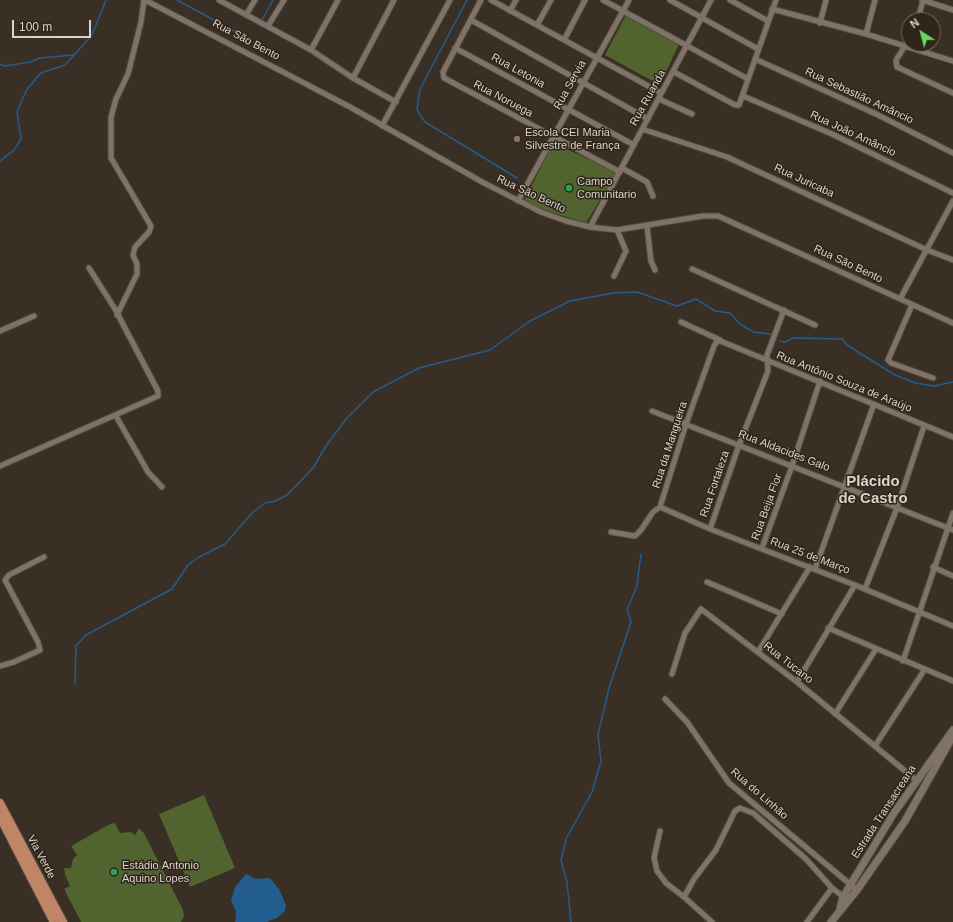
<!DOCTYPE html>
<html>
<head>
<meta charset="utf-8">
<style>
	body { margin:0 }
	#map { position:relative; width:953px; height:922px; overflow:hidden; background:#392f24; font-family:Helvetica,sans-serif }
	canvas { display:block }
	.north { position:absolute; left:901px; top:12px; width:40px; height:40px; box-sizing:border-box; background:#2f251a; border:1px solid #736b61; border-radius:50%; rotate:324deg; font-size:11px; font-weight:700; line-height:16px; text-align:center; color:#d9d3cc }
	.north::after { content:''; display:block; margin:auto; width:14px; height:18px; background:#67d466; clip-path:polygon(50% 0,100% 100%,50% 72%,0 100%) }
	.scale { position:absolute; left:12px; top:20px; width:79px; height:18px; box-sizing:border-box; border:2px solid #d9d3cc; border-top:0; padding-left:5px; font-size:12px; line-height:14px; white-space:nowrap; color:#d9d3cc; -webkit-text-stroke:3px #2f251a; paint-order:stroke }
</style>
</head>
<body>
<div id="map">
<canvas width="953" height="922"></canvas>
<div class="north">N</div>
<div class="scale">100 m</div>
</div>
<script>
const context = document.querySelector('canvas').getContext('2d');
context.lineJoin = 'round';
function paint(path, color) {
  context.fillStyle = color;
  context.fill(path, 'evenodd');
}
function poly(rows) {
  const path = new Path2D();
  for (const r of rows) {
    path.moveTo(r[0], r[1]);
    for (let i = 2; i < r.length; i += 2) path.lineTo(r[i], r[i + 1]);
  }
  return path;
}
function stroke(path, color, width, dash) {
  context.strokeStyle = color;
  context.lineWidth = width;
  context.lineCap = dash ? 'butt' : 'round';
  context.setLineDash(dash || []);
  context.stroke(path);
}
function label(font, color, halo, rows, align = 'center') {
  context.font = font + ' Helvetica,sans-serif';
  context.lineWidth = 3;
  context.setLineDash([]);
  context.textBaseline = 'middle';
  context.strokeStyle = halo;
  context.fillStyle = color;
  for (const [text, x, y, turn = 0] of rows) {
    context.save();
    context.translate(x, y);
    context.rotate((+turn || 0) * Math.PI / 180);
    context.textAlign = isNaN(turn) ? turn : align;
    if (halo) context.strokeText(text, 0, 0);
    context.fillText(text, 0, 0);
    context.restore();
  }
}
paint(poly([
	[626,15,679,44,660,85,605,55],
	[553,143,617,172,586,223,523,203],
	[204,795,235,868,190,887,159,814],
	[115,823,120,833,131,832,135,835,139,828,144,833,183,910,184,916,181,922,81,922,64,889,70,886,65,875,64,868,71,868,73,859,77,855,71,846,110,824]
]), '#51632e');
paint(poly([
	[246,874,256,879,270,878,279,889,286,905,285,911,277,918,266,922,235,922,236,911,231,901,235,887]
]), '#235c8e');
stroke(poly([
	[177,0,249,39],
	[467,0,420,89,417,110,425,122,517,178],
	[261,22,273,0],
	[0,64,4,66,30,62,40,58,73,55],
	[0,161,14,150,21,139,17,112,27,89,41,73,65,65,92,35,106,0],
	[780,341,785,342,793,338,842,339,847,345,895,375,915,383,934,386,953,382],
	[75,684,76,646,86,635,172,589,188,565,199,557,225,544,253,512,265,503,275,501,287,495,313,468,326,446,346,419,373,392,419,368,490,350,530,321,570,301,613,293,637,292,677,306,696,299,715,311,730,313,740,324,753,332,770,334],
	[571,922,567,882,561,861,566,839,592,792,601,761,598,735,609,688,631,622,627,610,637,586,641,554]
]), '#235c8e', 1.5);
const street = poly([
	[145,0,350,107,484,183,541,212,566,221,590,227,617,230,703,216,718,216,953,323],
	[219,0,311,50,353,78,396,102],
	[481,0,443,72,444,78,620,172],
	[491,0,661,93],
	[603,0,748,79],
	[670,0,758,49],
	[730,0,768,21],
	[922,0,953,10],
	[772,9,866,34,953,61],
	[510,11,516,0],
	[246,15,255,0],
	[471,20,648,119],
	[918,20,923,0],
	[820,23,826,0],
	[537,25,551,0],
	[268,26,284,0],
	[866,34,875,0],
	[564,40,585,0],
	[905,46,896,60,897,67,953,93],
	[455,48,634,145],
	[311,50,338,0],
	[755,59,876,114,953,153],
	[674,72,735,105,739,105,776,0],
	[353,78,394,0],
	[743,96,832,134,953,193],
	[659,99,692,114],
	[382,126,450,0],
	[642,129,727,157,927,250,953,260],
	[622,168,647,182,653,196],
	[518,201,629,0],
	[647,226,651,261,655,270],
	[590,227,711,0],
	[692,269,815,325],
	[614,276,626,251,617,230],
	[900,299,953,201],
	[912,305,888,360,891,363,933,378],
	[117,315,137,274,137,264,133,255,135,247,149,232,151,226,111,158,111,117,116,99,128,74,141,22,144,0],
	[681,322,720,340],
	[0,331,34,316],
	[652,411,953,530],
	[116,416,148,472,162,487],
	[0,466,158,396,158,391,115,309,89,268],
	[660,507,710,529,855,585,953,626],
	[710,529,739,445,768,371,767,355,784,310],
	[611,532,635,536,641,530,653,512,660,507,686,424,714,346,718,340,953,437],
	[762,548,792,466,820,381],
	[933,567,953,576],
	[815,569,874,404],
	[707,582,782,614],
	[865,589,897,508,924,426],
	[828,628,953,681],
	[758,652,810,567],
	[903,661,953,513],
	[0,666,14,662,40,650,38,642,5,580,9,575,44,557],
	[672,674,685,633,701,609,797,682,916,780],
	[797,682,855,585],
	[665,699,687,722,729,783,857,890],
	[835,714,876,649],
	[875,746,925,669],
	[660,831,654,858,657,871,666,883,684,897],
	[712,922,684,897,694,879,716,850,735,811,740,808,753,813,806,859,832,888,845,898],
	[807,922,832,888]
]);
const secondary = poly([
	[840,909,843,897,894,813,953,730],
	[831,922,857,890,905,821,953,736]
]);
const primary = poly([
	[0,803,63,922],
	[0,817,54,922]
]);
stroke(street, '#544c42', 7);
stroke(secondary, '#544c42', 9);
stroke(primary, '#544c42', 10);
stroke(street, '#7f7367', 5);
stroke(secondary, '#7f7367', 7);
stroke(primary, '#bf8566', 8);
for (const [x, y, r, color] of [
	[517,139,4,"#8d6e63"],
	[569,188,4,"#2e9e5b"],
	[114,872,4,"#2e9e5b"]
]) {
  const dot = new Path2D();
  dot.arc(x, y, r, 0, 2 * Math.PI);
  context.fillStyle = color;
  context.fill(dot);
  stroke(dot, '#2f251a', 1.5);
}
label('11px', '#d9d3cc', '#2f251a', [
	["Rua São Bento",246,40,28],
	["Rua Letonia",518,71,29],
	["Rua Servia",570,85,-61],
	["Rua Sebastião Amâncio",859,96,25],
	["Rua Ruanda",648,98,-61],
	["Rua Noruega",503,99,28],
	["Rua João Amâncio",853,134,25],
	["Rua Juricaba",804,181,25],
	["Rua São Bento",531,194,25],
	["Rua São Bento",848,264,25],
	["Rua Antônio Souza de Araújo",844,382,22],
	["Rua da Mangueira",670,445,-72],
	["Rua Aldacides Galo",784,451,21],
	["Rua Fortaleza",715,484,-71],
	["Rua Beija Flor",767,507,-70],
	["Rua 25 de Março",810,556,21],
	["Rua Tucano",788,663,38],
	["Rua do Linhão",759,794,41],
	["Estrada Transacreana",884,812,-57],
	["Via Verde",41,857,62]
]);
label('11px', '#d9d3cc', '#2f251a', [
	["Escola CEI Maria",525,133],
	["Silvestre de França",525,146],
	["Campo",577,182],
	["Comunitario",577,195],
	["Estádio Antonio",122,866],
	["Aquino Lopes",122,879]
], 'left');
label('bold 15px', '#d9d3cc', '#2f251a', [
	["Plácido",873,482],
	["de Castro",873,499]
]);
</script>
</body>
</html>
